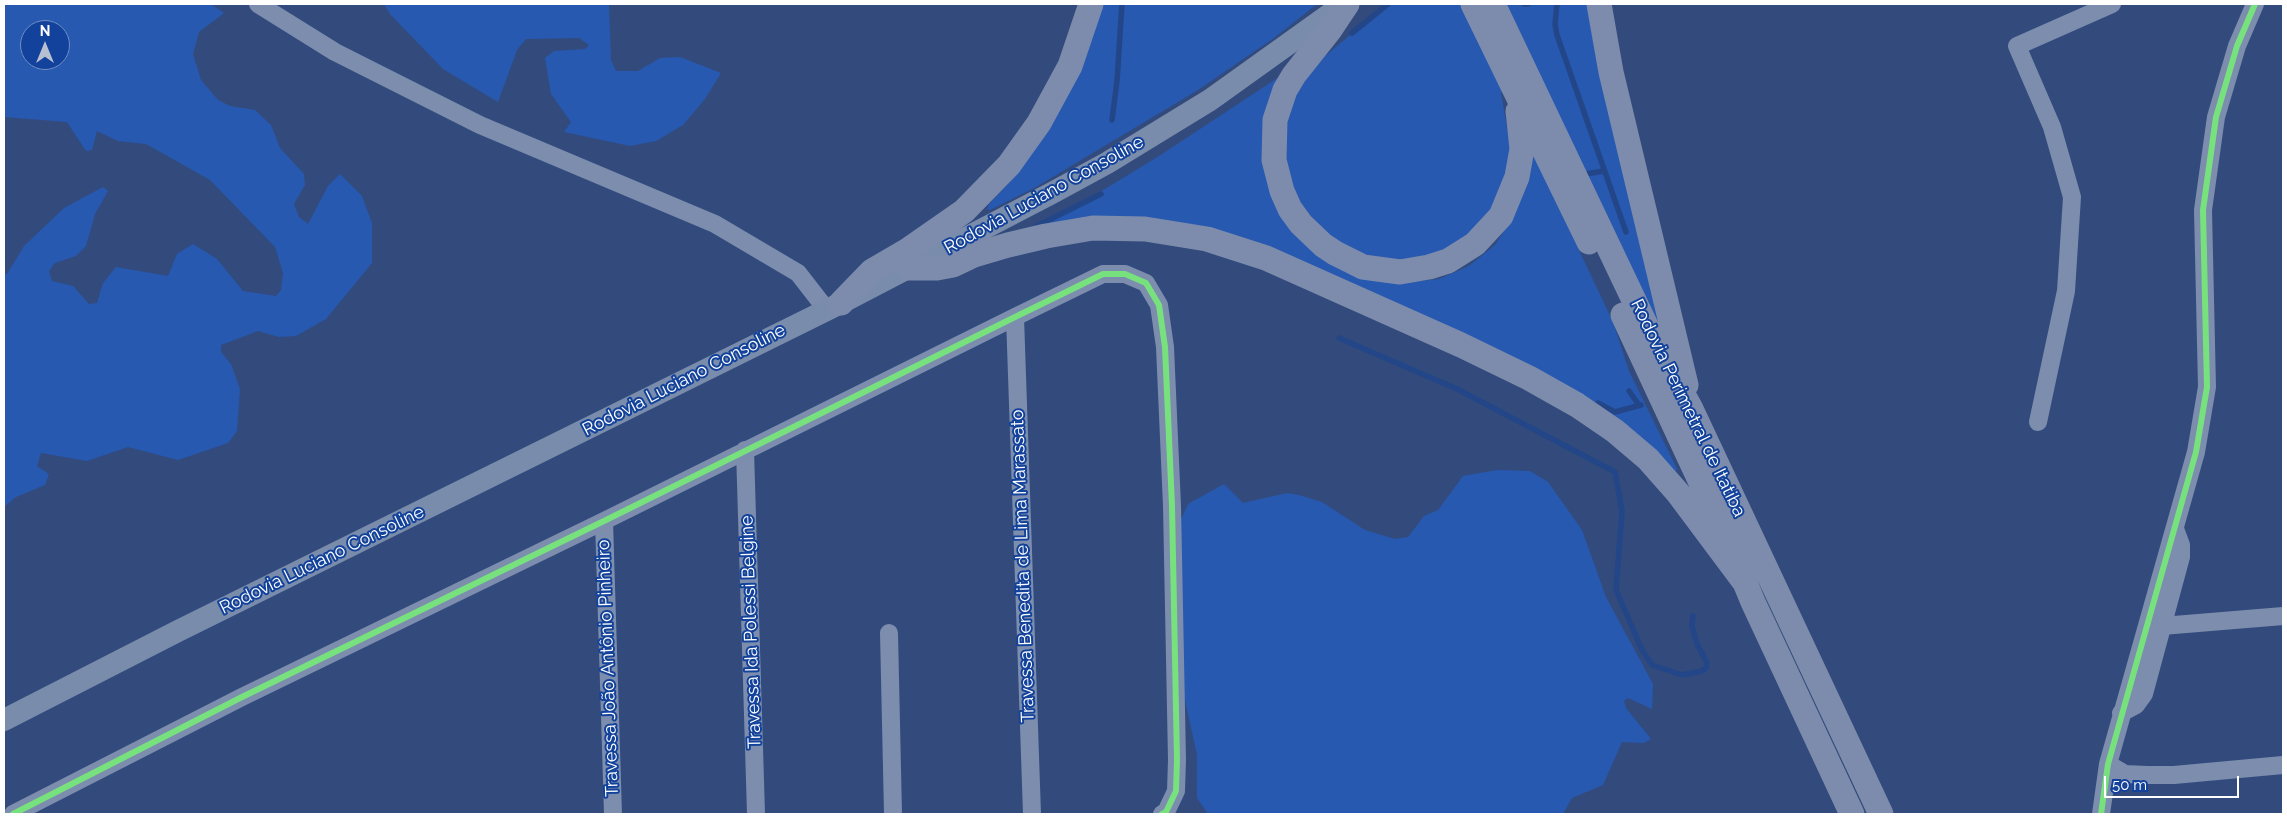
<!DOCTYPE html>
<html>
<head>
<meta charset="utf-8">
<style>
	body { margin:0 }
	#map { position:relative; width:2287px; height:818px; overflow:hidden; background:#324b7c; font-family:Raleway,sans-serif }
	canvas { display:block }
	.frame { position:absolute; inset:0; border:5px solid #fff; pointer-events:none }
	.north { position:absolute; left:20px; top:20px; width:50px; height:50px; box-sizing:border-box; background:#12429b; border:1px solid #718ec3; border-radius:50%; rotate:0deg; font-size:14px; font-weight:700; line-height:20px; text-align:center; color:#fff }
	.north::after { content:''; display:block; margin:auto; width:18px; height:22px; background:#b7c0d1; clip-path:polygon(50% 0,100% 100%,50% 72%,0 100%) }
	.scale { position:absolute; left:2104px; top:776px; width:135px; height:22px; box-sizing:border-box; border:2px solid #fff; border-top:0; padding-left:6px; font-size:15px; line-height:18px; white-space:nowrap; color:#fff; -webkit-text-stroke:4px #12429b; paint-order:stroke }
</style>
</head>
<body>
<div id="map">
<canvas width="2287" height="818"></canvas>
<div class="frame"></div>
<div class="north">N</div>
<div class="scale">50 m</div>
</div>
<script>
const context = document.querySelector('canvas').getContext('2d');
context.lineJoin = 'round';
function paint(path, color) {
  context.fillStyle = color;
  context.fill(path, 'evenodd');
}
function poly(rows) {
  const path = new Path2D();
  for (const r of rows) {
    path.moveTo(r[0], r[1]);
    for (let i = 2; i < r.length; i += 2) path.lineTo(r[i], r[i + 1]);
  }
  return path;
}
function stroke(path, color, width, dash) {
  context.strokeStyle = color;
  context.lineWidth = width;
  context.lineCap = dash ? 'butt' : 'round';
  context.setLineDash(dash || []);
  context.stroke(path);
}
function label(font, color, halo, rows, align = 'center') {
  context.font = font + ' Raleway,sans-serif';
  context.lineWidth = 4;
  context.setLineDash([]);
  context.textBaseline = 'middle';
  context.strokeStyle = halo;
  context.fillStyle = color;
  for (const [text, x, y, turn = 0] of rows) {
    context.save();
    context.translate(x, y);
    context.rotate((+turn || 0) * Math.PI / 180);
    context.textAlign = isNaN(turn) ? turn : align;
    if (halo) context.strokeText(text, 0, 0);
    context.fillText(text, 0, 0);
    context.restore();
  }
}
paint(poly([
	[4,4,211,4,224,13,199,32,193,54,201,80,218,100,230,106,255,110,271,125,280,148,304,174,305,185,294,204,299,217,308,224,328,186,340,174,362,196,372,223,372,263,326,319,296,336,279,337,258,331,221,345,221,352,231,364,240,389,237,431,228,443,178,460,128,447,87,461,41,453,37,466,49,474,45,485,16,497,4,507,4,274,7,274,24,246,64,208,103,187,108,191,95,214,86,246,76,256,55,263,49,271,52,281,73,286,89,304,97,303,103,283,116,267,168,276,177,254,193,244,217,259,243,291,276,296,281,290,283,273,275,247,210,180,146,144,118,141,97,131,92,150,86,151,67,122,4,117],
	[30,30,60,30,60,60,30,60],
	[384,4,609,4,611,60,616,71,638,71,660,58,680,57,721,73,705,99,683,125,656,141,630,146,564,132,571,122,551,94,545,58,554,51,585,49,589,45,579,38,526,39,517,50,498,102,443,69,390,14],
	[1100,4,1317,4,1274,38,1198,90,1036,187,990,210,987,209,989,204,1010,182,1031,154],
	[1387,4,1588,4,1663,331,1511,83,1501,93,1512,157,1491,215,1455,248,1406,261,1355,253,1328,238,1298,203,1282,145,1292,96,1324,57],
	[1282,75,1285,217,1420,281,1439,279,1469,266,1495,245,1515,214,1534,155,1613,322,1629,371,1677,469,1676,472,1643,445,1274,254,1037,228,1037,225,1100,192,1159,156],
	[1497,470,1530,471,1548,482,1582,530,1606,597,1653,684,1652,709,1628,698,1624,701,1626,708,1651,739,1644,743,1622,742,1603,785,1572,798,1563,814,1208,814,1197,798,1197,755,1184,696,1179,524,1188,504,1224,484,1243,503,1287,493,1299,495,1322,502,1365,530,1395,539,1408,537,1424,516,1438,510,1463,476]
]), '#2759b1');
stroke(poly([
	[1524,4,1528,4],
	[1557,4,1555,24,1557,35,1626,232],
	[1352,33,1388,4],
	[1112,120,1117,81,1122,4],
	[1585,174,1604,171],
	[1037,226,1101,194],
	[1339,338,1457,389,1615,472,1622,511,1616,590,1642,650,1652,665,1682,675,1702,671,1706,668,1707,663,1697,644,1692,626,1693,616],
	[1629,391,1639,405],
	[1598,403,1615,412,1641,405]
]), '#234688', 5.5);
stroke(poly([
	[258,4,335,52,480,125,715,224,798,273,826,309],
	[1015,317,1032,814],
	[2038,422,2066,291,2072,197,2052,127,2017,46,2112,4],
	[745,450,756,814],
	[604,521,613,814],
	[2162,626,2283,616],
	[889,633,893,814],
	[2121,713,2136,705,2144,694,2181,557,2181,545,2175,529],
	[2108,764,2125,774,2147,775,2174,775,2283,765],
	[13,814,242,697,604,521,1015,317,1103,274,1125,274,1146,283,1159,305,1165,347,1172,506,1177,760,1176,791,1166,812,1162,814],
	[2101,814,2108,764,2196,452,2207,387,2203,210,2216,117,2237,46,2255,4]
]), '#7c8dae', 18);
stroke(poly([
	[4,720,178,631,841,303,1052,193,1107,163,1210,100,1344,4]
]), '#7a8cab', 22);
stroke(poly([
	[1347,4,1329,31,1294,75,1285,90,1275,120,1274,160,1282,191,1290,209,1301,224,1323,245,1335,253,1363,267,1400,272,1429,267,1448,261,1475,244,1501,216,1517,177,1522,149,1518,111],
	[1473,4,1589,242],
	[1493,4,1651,336,1691,409,1881,814],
	[1599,4,1611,72,1686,385],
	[908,268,937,268,953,265,974,255,1008,245,1046,236,1093,228,1145,229,1207,239,1266,258,1461,345,1529,378,1577,405,1615,431,1648,459,1678,493,1743,580],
	[841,303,872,271,908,250,964,211,1009,165,1039,123,1070,66,1091,4],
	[1623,315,1724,532,1753,602,1852,814]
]), '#7d8cac', 25);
stroke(poly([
	[13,814,242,697,604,521,1015,317,1103,274,1125,274,1146,283,1159,305,1165,347,1172,506,1177,760,1176,791,1166,812,1162,814],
	[2101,814,2108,764,2196,452,2207,387,2203,210,2216,117,2237,46,2255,4]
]), '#77e17e', 6);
label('18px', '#fff', '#12429b', [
	["Rodovia Luciano Consoline",1044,195,-29],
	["Rodovia Luciano Consoline",684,380,-27],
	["Rodovia Perimetral de Itatiba",1688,408,64],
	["Rodovia Luciano Consoline",322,560,-26],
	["Travessa Benedita de Lima Marassato",1023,566,-92],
	["Travessa Ida Polessi Belgine",751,632,-92],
	["Travessa João Antônio Pinheiro",608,668,-92]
]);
</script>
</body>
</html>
